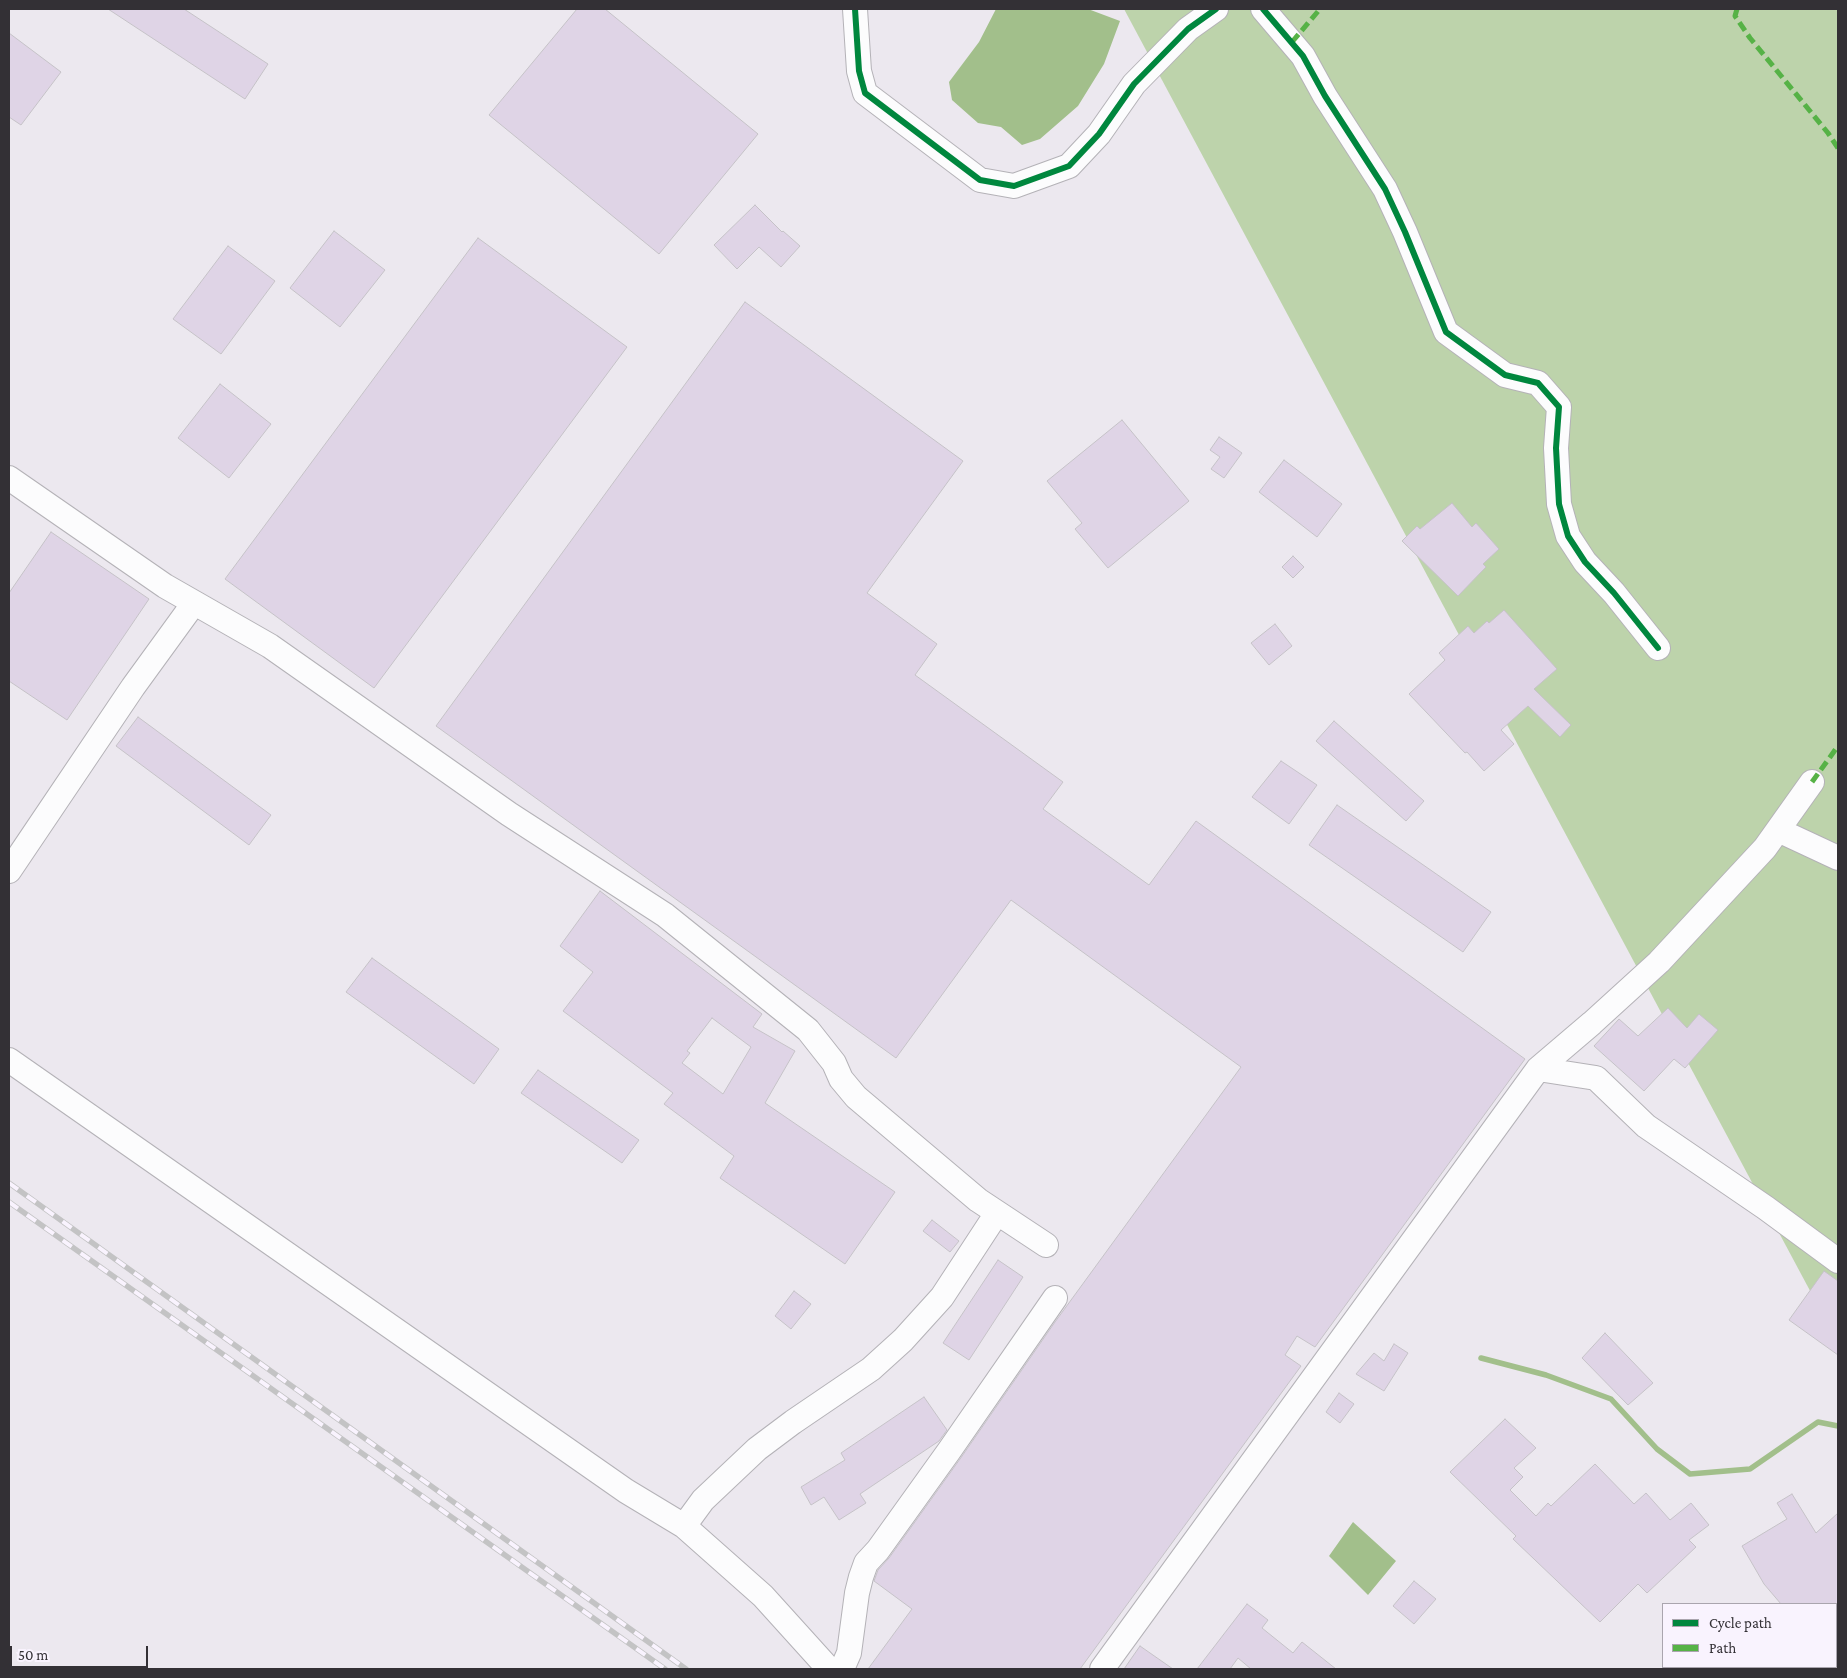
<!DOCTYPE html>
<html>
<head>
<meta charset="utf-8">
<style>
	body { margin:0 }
	#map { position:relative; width:1847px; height:1678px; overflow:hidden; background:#ece8ef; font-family:"Crimson Pro",serif }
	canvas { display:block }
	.frame { position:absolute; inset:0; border:10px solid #333035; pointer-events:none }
	.legend { position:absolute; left:1662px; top:1603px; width:175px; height:65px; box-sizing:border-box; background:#f9f3fe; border:1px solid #aaa5ae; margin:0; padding:6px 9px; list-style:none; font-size:15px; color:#333035 }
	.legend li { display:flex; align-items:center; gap:10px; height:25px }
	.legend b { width:25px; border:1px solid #aaa5ae }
	.scale { position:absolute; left:10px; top:1646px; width:138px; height:22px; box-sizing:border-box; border:2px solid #333035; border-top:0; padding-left:6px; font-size:15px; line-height:18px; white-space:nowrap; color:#333035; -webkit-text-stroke:4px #f9f3fe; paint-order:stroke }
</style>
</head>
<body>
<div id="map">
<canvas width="1847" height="1678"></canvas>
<div class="frame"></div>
<ul class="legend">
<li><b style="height:6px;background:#00873e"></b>Cycle path</li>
<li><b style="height:6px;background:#56b246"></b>Path</li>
</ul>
<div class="scale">50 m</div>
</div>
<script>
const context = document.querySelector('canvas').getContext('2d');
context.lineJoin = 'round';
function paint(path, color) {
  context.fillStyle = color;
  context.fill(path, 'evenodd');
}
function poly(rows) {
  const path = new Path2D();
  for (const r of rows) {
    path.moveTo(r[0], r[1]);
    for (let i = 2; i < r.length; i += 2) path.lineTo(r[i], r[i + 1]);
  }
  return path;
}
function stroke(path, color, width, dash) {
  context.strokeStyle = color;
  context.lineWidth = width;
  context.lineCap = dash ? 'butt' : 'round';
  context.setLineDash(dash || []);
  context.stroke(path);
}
paint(poly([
	[1124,9,1838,9,1838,1343]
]), '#bdd3ab');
paint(poly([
	[996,9,1088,9,1120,21,1104,64,1078,106,1040,139,1022,145,1001,127,978,123,952,100,949,82,979,42],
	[1353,1522,1396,1561,1368,1595,1329,1556]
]), '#a2bf8b');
stroke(poly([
	[1481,1358,1546,1375,1611,1399,1657,1449,1690,1474,1750,1469,1818,1422,1838,1426]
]), '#a2bf8b', 5.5);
const building = poly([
	[108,9,184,9,268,64,245,99,108,9],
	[577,9,605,9,758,134,659,254,489,115,577,9],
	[9,33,61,72,21,125,9,117,9,33],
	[755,205,782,232,783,231,800,246,781,267,759,247,737,269,714,245,755,205],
	[334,231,385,270,340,327,290,288,334,231],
	[478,238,627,347,374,688,225,579,478,238],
	[228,246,275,281,221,354,173,319,228,246],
	[745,302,963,461,867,593,937,644,915,675,1063,782,1043,809,1149,885,1196,821,1525,1059,1315,1347,1297,1336,1285,1355,1301,1366,1080,1669,868,1669,912,1609,874,1581,878,1570,889,1558,960,1459,1055,1322,1241,1067,1011,900,896,1058,436,726,745,302],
	[220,384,271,424,229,478,178,438,220,384],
	[1122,420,1189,501,1108,568,1075,529,1082,523,1047,481,1122,420],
	[1219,437,1242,453,1224,478,1211,469,1220,457,1210,450,1219,437],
	[1284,460,1342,504,1317,537,1259,492,1284,460],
	[1452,503,1472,527,1476,523,1499,549,1483,564,1486,567,1458,596,1402,541,1417,526,1420,529,1452,503],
	[51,532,149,599,67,720,9,681,9,593,51,532],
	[1293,556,1304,567,1293,578,1282,567,1293,556],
	[1504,610,1557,669,1534,689,1571,725,1560,737,1528,706,1501,730,1514,744,1484,771,1467,752,1465,753,1409,694,1445,660,1439,653,1468,626,1474,633,1487,621,1489,623,1504,610],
	[1275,624,1292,646,1269,665,1251,643,1275,624],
	[138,717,271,815,249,845,116,746,138,717],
	[1334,721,1424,801,1406,821,1316,741,1334,721],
	[1281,761,1317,785,1289,824,1252,797,1281,761],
	[1337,805,1491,912,1463,952,1309,845,1337,805],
	[600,891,762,1014,753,1027,795,1051,765,1103,895,1192,845,1264,720,1178,734,1156,664,1104,673,1093,563,1011,593,972,560,946,600,891],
	[712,1018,751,1047,723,1094,682,1063,690,1053,687,1051,712,1018],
	[372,958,499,1049,474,1084,346,992,372,958],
	[1668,1008,1687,1028,1699,1014,1718,1030,1685,1068,1674,1059,1644,1091,1594,1046,1619,1019,1638,1036,1668,1008],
	[538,1070,639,1140,622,1163,521,1093,538,1070],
	[932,1220,959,1241,950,1252,923,1231,932,1220],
	[998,1260,1023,1277,969,1360,943,1343,998,1260],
	[1824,1271,1838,1281,1838,1355,1789,1320,1824,1271],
	[794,1291,811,1304,791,1329,775,1316,794,1291],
	[1605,1333,1653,1383,1628,1405,1582,1358,1605,1333],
	[1394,1344,1408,1353,1384,1391,1356,1374,1374,1353,1384,1361,1394,1344],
	[1339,1393,1354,1404,1340,1423,1326,1412,1339,1393],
	[924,1397,947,1430,939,1441,860,1494,866,1503,839,1520,824,1497,811,1505,801,1487,845,1460,841,1453,924,1397],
	[1505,1419,1536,1448,1514,1468,1523,1477,1510,1490,1536,1516,1548,1503,1551,1506,1595,1464,1634,1504,1646,1493,1670,1520,1691,1503,1709,1525,1689,1540,1696,1547,1647,1593,1638,1584,1600,1622,1513,1539,1516,1536,1450,1472,1505,1419],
	[1792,1494,1816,1533,1838,1513,1838,1604,1781,1604,1764,1584,1742,1546,1787,1519,1777,1503,1792,1494],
	[1414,1581,1436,1599,1414,1624,1393,1606,1414,1581],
	[1247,1604,1268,1620,1262,1628,1293,1653,1302,1642,1336,1669,1251,1669,1238,1658,1230,1669,1197,1669,1247,1604],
	[1140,1646,1173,1669,1124,1669,1140,1646]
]);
paint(building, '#dfd4e6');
stroke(building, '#c5c2c7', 1);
const minor = poly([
	[855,9,859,71,865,93,980,180,1014,186,1069,166,1099,134,1134,84,1188,29,1216,9],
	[1263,9,1303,56,1325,96,1385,189,1405,232,1446,332,1505,375,1538,383,1559,407,1556,448,1559,504,1568,536,1585,562,1614,593,1658,648],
	[9,478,165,586,270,646,509,814,665,915,808,1030,834,1063,841,1079,856,1097,978,1200,1046,1245],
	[1778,830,1838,858],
	[9,871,133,687,194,603],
	[9,1060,626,1491,684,1526,763,1596,829,1669],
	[1538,1069,1596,1078,1646,1126,1766,1208,1838,1261],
	[684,1526,703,1500,757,1449,793,1422,871,1369,903,1340,942,1297,997,1213],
	[842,1669,849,1653,857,1593,861,1577,866,1563,878,1550,949,1451,1055,1298],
	[1102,1669,1538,1069,1592,1023,1659,962,1765,848,1812,782]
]);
stroke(minor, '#b4b2b7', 26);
stroke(minor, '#fcfcfd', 24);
const rail = poly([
	[9,1183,686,1669],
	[9,1202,665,1669]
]);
stroke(rail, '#c3c3c4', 5.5);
stroke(rail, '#f9f3fe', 4, [11]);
stroke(poly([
	[1737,9,1735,16,1750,38,1828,133,1838,148],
	[1292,42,1320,9],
	[1812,782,1838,746]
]), '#56b246', 5, [10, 5]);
stroke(poly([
	[855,9,859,71,865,93,980,180,1014,186,1069,166,1099,134,1134,84,1188,29,1216,9],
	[1263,9,1303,56,1325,96,1385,189,1405,232,1446,332,1505,375,1538,383,1559,407,1556,448,1559,504,1568,536,1585,562,1614,593,1658,648]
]), '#00873e', 6);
</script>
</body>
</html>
